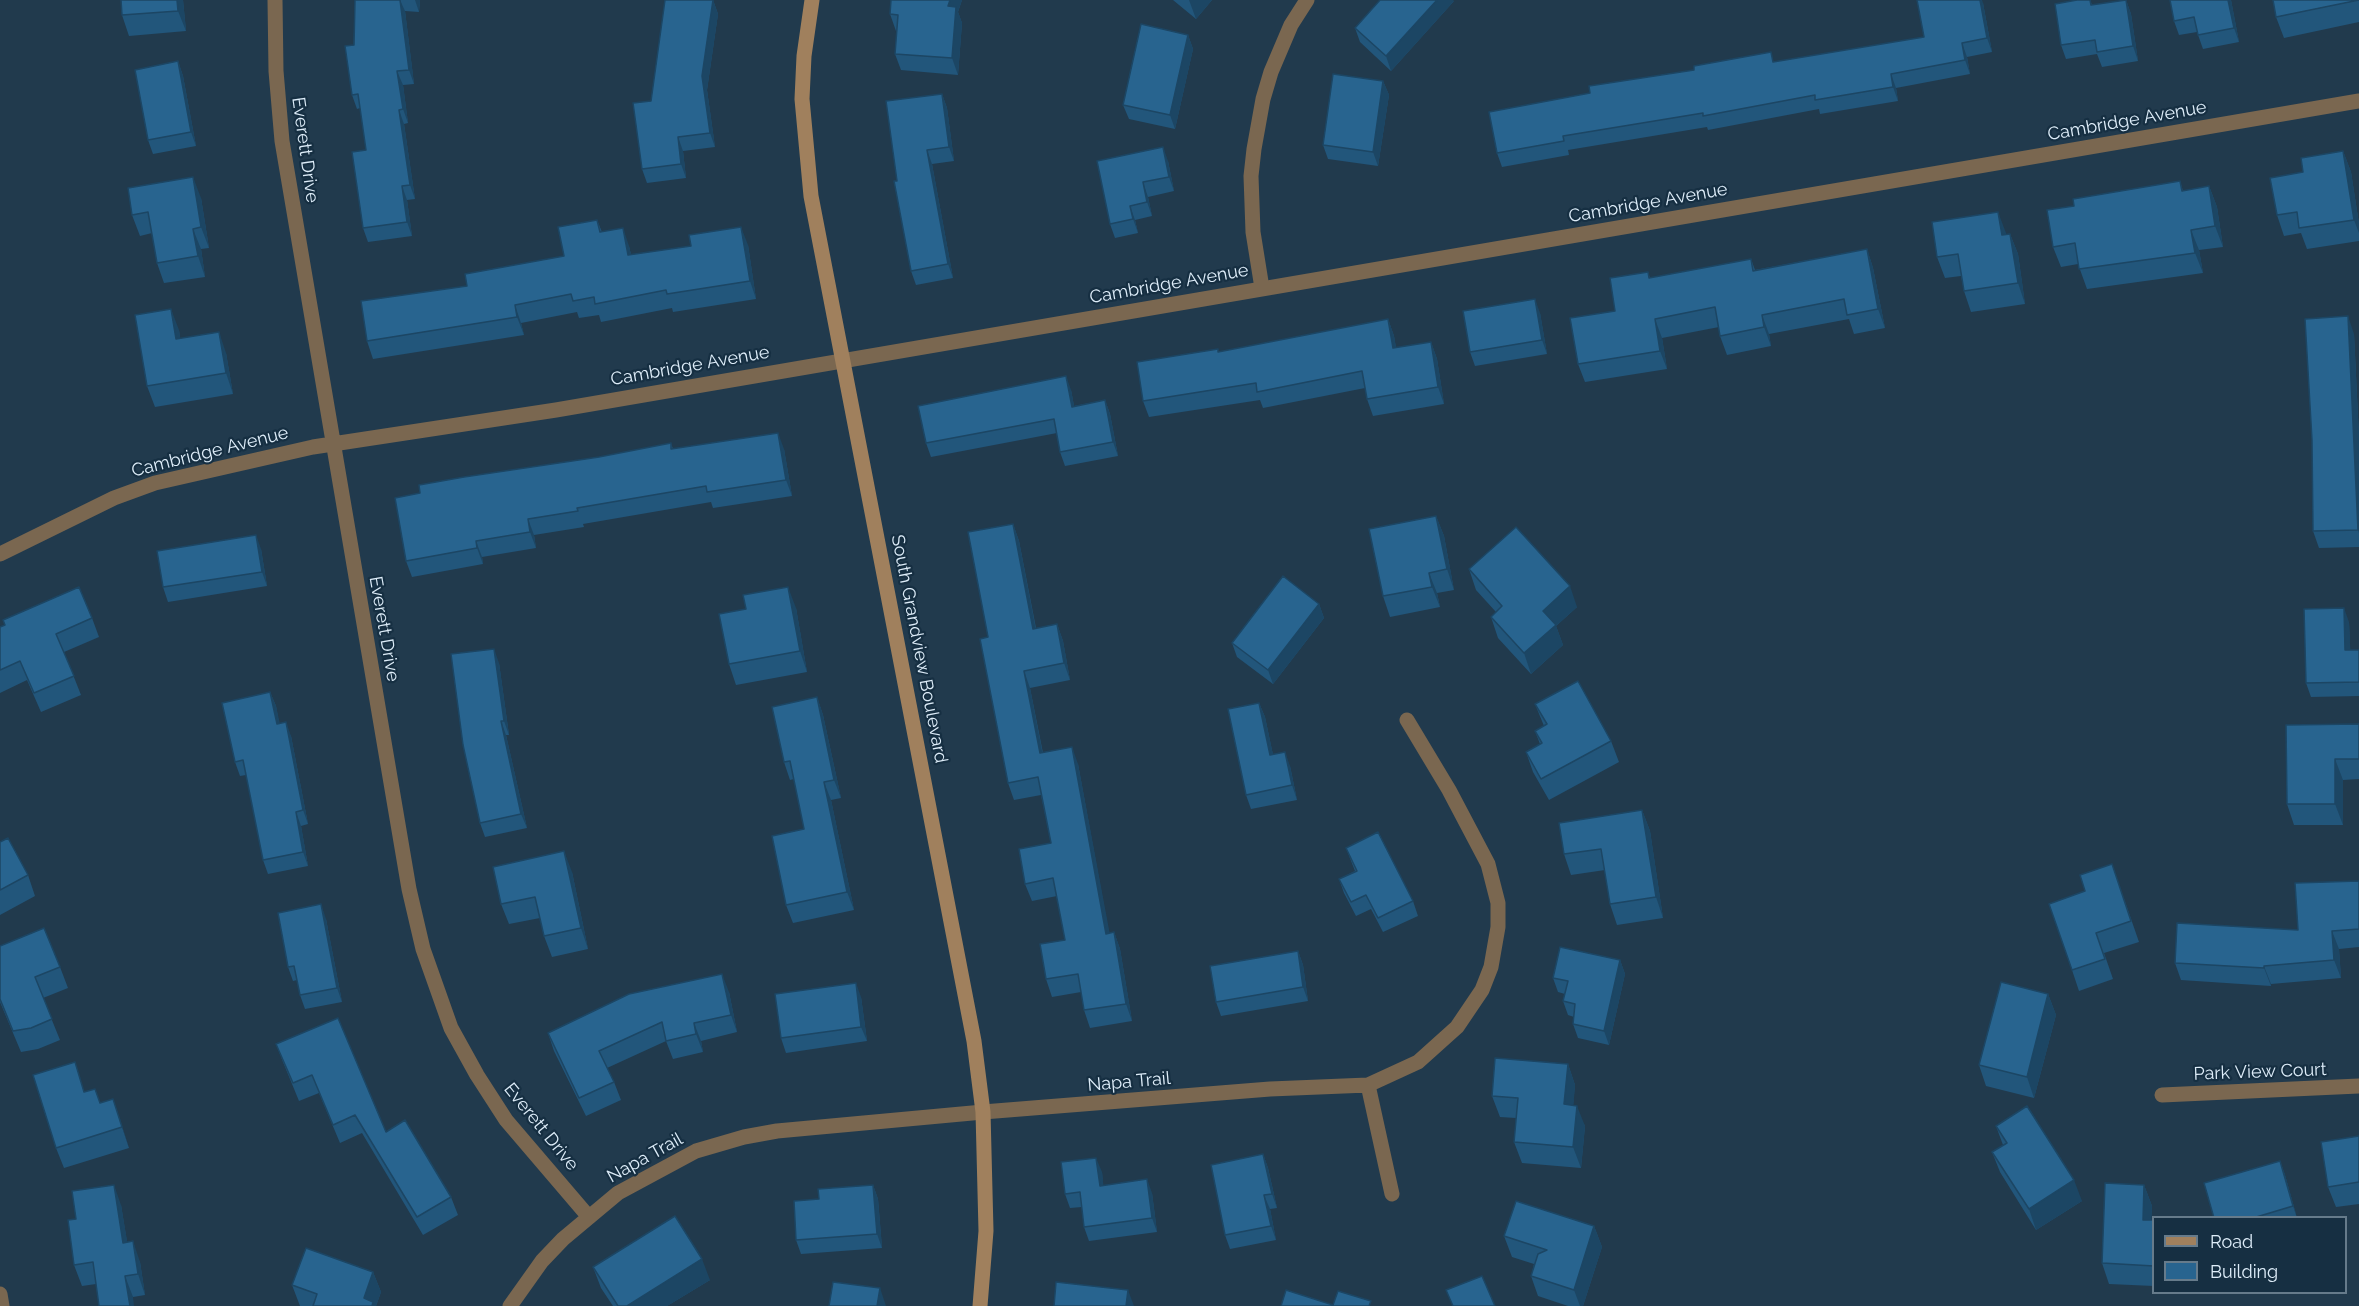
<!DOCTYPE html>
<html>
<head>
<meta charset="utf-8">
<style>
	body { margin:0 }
	#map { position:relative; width:2359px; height:1306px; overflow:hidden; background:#213a4d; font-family:Raleway,sans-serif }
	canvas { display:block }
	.legend { position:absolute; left:2152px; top:1216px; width:195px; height:78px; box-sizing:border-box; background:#162f42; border:2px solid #667b8b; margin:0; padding:8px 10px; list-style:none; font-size:18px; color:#deedf9 }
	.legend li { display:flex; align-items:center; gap:12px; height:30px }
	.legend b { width:30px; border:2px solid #667b8b }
</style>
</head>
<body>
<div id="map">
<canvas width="2359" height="1306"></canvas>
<ul class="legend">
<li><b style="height:8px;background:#a0805d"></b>Road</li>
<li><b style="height:16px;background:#28648f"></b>Building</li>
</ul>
</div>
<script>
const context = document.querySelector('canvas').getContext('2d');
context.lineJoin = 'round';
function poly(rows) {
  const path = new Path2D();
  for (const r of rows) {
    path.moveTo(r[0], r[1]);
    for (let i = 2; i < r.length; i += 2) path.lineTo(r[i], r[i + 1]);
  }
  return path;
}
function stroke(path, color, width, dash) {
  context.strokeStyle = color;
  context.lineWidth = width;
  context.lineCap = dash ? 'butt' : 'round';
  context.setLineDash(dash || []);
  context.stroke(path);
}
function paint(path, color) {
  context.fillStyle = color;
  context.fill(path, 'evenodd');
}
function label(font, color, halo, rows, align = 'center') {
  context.font = font + ' Raleway,sans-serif';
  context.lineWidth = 4.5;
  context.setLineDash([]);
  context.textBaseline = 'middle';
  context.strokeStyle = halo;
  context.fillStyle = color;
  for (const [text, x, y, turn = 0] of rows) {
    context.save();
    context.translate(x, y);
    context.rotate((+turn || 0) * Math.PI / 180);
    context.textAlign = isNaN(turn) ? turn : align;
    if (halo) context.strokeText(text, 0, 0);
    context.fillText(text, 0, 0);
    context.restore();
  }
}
stroke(poly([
	[275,0,276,71,282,141,409,889,423,949,451,1028,477,1075,506,1120,588,1216],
	[1262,288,1253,232,1251,176,1254,149,1263,99,1271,72,1291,25,1307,0],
	[0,554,114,498,155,483,313,447,556,410,2359,101],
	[1368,1085,1392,1194],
	[2162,1095,2359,1086],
	[0,1294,2,1306],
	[510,1306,542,1261,563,1239,618,1193,696,1151,744,1137,777,1131,983,1112,1270,1089,1368,1085,1418,1062,1457,1027,1482,990,1491,967,1498,927,1498,903,1488,864,1449,790,1407,720]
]), '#7a6750', 15);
stroke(poly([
	[812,0,804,56,802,99,811,196,974,1041,983,1112,986,1231,980,1306]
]), '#a0805d', 15);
paint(poly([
	[183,0,186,31,129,36,122,15],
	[355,0,420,0,419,12,405,11,414,84,403,85,408,123,404,124,415,199,407,200,412,236,368,242,363,228,366,150,360,108,357,109,352,95],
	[713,0,718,14,707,90,715,147,683,151,686,178,647,183,642,169,651,101],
	[891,0,962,0,958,12,962,23,958,75,901,70,895,54,897,31,896,31,890,14],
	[1173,0,1212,0,1196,19],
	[2090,0,2092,5,2126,0,2131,14,2138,61,2102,67,2097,54,2066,59,2061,45],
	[2170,0,2231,0,2239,42,2203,49,2197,32,2179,35,2174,21],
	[2359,0,2359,22,2284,38,2276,17],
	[1454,1,1391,71,1360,42,1355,28],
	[1983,3,1992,52,1967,57,1970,74,1896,88,1898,101,1820,114,1819,109,1708,130,1707,127,1568,150,1569,155,1502,167,1497,153,1775,62,1924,37],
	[1188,35,1193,49,1175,129,1129,119,1123,105],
	[178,61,183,76,196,146,153,154,148,140],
	[1383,81,1389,95,1378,166,1328,159,1323,145],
	[942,94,947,108,954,161,932,164,953,278,916,285,911,271,897,181],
	[2343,151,2351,172,2359,224,2359,241,2307,249,2301,233,2284,236,2277,215,2303,172],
	[1097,161,1168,161,1174,191,1148,197,1152,216,1135,220,1138,233,1115,238,1110,224],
	[2180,181,2183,191,2209,186,2217,207,2223,247,2199,250,2203,273,2087,289,2078,264,2061,267,2053,247,2074,206],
	[201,198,209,248,201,249,205,277,164,283,157,263,152,233,140,236,132,215],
	[597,220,602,232,629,246,631,255,748,245,756,299,673,312,672,308,601,322,599,315,579,318,577,312,521,323,524,335,373,359,367,341,467,286,564,256],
	[2006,234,2010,234,2018,254,2025,304,1971,312,1964,291,1961,276,1945,278,1937,257],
	[1867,249,1873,268,1885,328,1854,334,1849,319,1769,334,1771,346,1727,355,1720,336,1719,327,1662,338,1667,369,1585,382,1578,364,1615,311,1648,272,1650,278,1751,259,1755,270],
	[1540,313,1547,354,1475,366,1470,352],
	[1388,319,1394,336,1396,348,1431,342,1437,359,1444,404,1373,416,1367,399,1365,388,1263,408,1260,400,1149,417,1143,401,1218,352],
	[179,330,180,338,226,353,233,394,155,407,147,386],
	[2354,334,2359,437,2359,547,2319,548,2313,531,2312,440],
	[1071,390,1074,406,1105,400,1110,414,1118,456,1065,466,1060,452,1057,433,931,457,926,443],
	[671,443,673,449,784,449,792,496,713,508,711,502,583,524,584,527,534,535,536,548,482,557,483,564,412,577,406,561,599,457],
	[1436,516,1444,536,1454,590,1437,593,1440,607,1390,617,1383,596],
	[1013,524,1019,541,1036,628,1057,624,1063,641,1070,680,1030,688,1043,753,1078,764,1109,933,1114,932,1120,949,1132,1021,1090,1028,1084,1010,1081,992,1052,997,1046,979,1065,940,1057,896,1032,901,1025,884,1051,843,1041,795,1014,800,1008,783],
	[261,549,267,586,168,602,163,587],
	[1469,569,1577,607,1556,626,1563,645,1531,674,1498,638,1491,617,1496,612,1476,590],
	[1319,604,1324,618,1273,684,1237,657,1232,643],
	[796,608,807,672,736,685,729,664],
	[92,618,99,637,64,652,81,695,41,712,27,680,0,693,0,627],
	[2349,622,2350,650,2359,650,2359,696,2311,697,2306,683],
	[499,663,509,735,506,735,527,828,485,837,480,823],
	[270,692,276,706,279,723,291,736,308,824,301,826,308,866,268,874,263,860,246,775,240,776,235,762],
	[817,697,823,715,841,798,831,800,854,910,793,923,786,905,804,829,794,779,790,780,784,762],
	[1259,703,1265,717,1273,755,1290,766,1297,800,1251,809,1246,795],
	[1535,704,1611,741,1619,762,1549,800,1533,772,1526,752,1540,744,1535,731,1544,726],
	[2359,724,2359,779,2343,780,2343,825,2294,825,2287,804],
	[1642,810,1650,831,1663,918,1617,925,1610,904,1605,870,1571,875,1564,854],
	[0,842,28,875,35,896,0,915],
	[1346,848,1413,901,1418,916,1383,932,1371,909,1356,916,1344,893,1339,879,1355,871],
	[2112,864,2139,942,2104,953,2113,979,2079,991,2072,970,2085,891],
	[572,872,588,949,552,957,544,936,540,918,509,924,501,904],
	[2359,881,2359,947,2339,949,2341,978,2271,984,2271,986,2181,980,2175,963,2298,930],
	[326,919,342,1002,305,1009,300,995,297,980,293,981,288,967],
	[0,946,60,967,68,988,43,998,60,1040,38,1049,21,1052,0,1002],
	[1298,951,1303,965,1308,1001,1221,1016,1216,1002],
	[1620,960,1625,974,1609,1045,1578,1038,1573,1024,1574,1017,1568,1015,1563,1001,1565,994,1558,992,1553,978],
	[729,992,737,1032,701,1041,703,1052,673,1059,666,1041,607,1068,614,1082,621,1100,586,1116,554,1051,548,1033],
	[2048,994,2056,1015,2034,1098,1986,1086,1979,1065],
	[861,997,867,1041,786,1053,781,1038],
	[276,1044,386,1132,451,1197,458,1215,423,1235,362,1133,340,1143,319,1093,299,1101,283,1062],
	[1568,1064,1575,1085,1573,1105,1585,1126,1581,1168,1522,1163,1514,1142,1516,1118,1500,1117,1492,1096],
	[85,1092,100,1103,113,1099,129,1148,64,1168,56,1148],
	[1996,1126,2082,1201,2036,1230,2000,1172,1992,1152,2003,1145],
	[2359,1136,2359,1204,2336,1207,2328,1187],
	[1263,1154,1268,1168,1277,1208,1270,1209,1276,1240,1230,1249,1225,1235],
	[2280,1161,2285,1175,2297,1218,2214,1218],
	[1102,1172,1103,1185,1152,1193,1157,1232,1089,1241,1084,1227,1082,1207,1070,1208,1065,1194],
	[873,1185,878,1199,882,1248,801,1254,796,1240,819,1199],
	[2144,1185,2152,1206,2151,1220,2154,1220,2154,1286,2109,1284,2102,1263],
	[121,1205,127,1242,140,1262,145,1295,133,1297,96,1284,82,1286,74,1265,76,1219],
	[1594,1226,1602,1247,1583,1306,1568,1306,1538,1296,1531,1276,1534,1264,1512,1257,1504,1236],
	[593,1267,710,1280,667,1306,613,1306,601,1288],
	[373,1272,381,1292,376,1306,300,1306,292,1285]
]), '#22567b');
paint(poly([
	[177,0,183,0,186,31,178,11],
	[400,0,405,11,414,84,409,70],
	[415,0,420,0,419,12],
	[713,0,718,14,707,90,715,147,710,133,702,76],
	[950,0,962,0,958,12,962,23,958,75,952,58,948,6],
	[1189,0,1212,0,1196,19],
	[1437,0,1453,0,1454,1,1391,71,1386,56],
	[1980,0,1982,0,1983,3,1992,52,1987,38],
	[2126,0,2131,14,2138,61,2133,46],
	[2228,0,2231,0,2239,42,2234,28],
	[1188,35,1193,49,1175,129,1170,115],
	[1962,43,1967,57,1970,74,1965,60],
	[178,61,183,76,196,146,191,132],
	[397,71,403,85,408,123,403,109],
	[1891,74,1896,88,1898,101,1893,87],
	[1383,81,1389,95,1378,166,1373,152],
	[942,94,947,108,954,161,949,147],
	[399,110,404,124,415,199,410,185],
	[678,137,683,151,686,178,681,164],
	[1163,147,1168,161,1174,191,1169,177],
	[927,150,932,164,953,278,948,264],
	[2343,151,2351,172,2359,224,2359,233,2354,220],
	[193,177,201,198,209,248,201,227],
	[1143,182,1148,197,1152,216,1147,202],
	[402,186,407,200,412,236,407,222],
	[2209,186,2217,207,2223,247,2215,226],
	[1130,206,1135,220,1138,233,1133,219],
	[1998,212,2006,233,2009,256,2002,235],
	[741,227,748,245,756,299,750,281],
	[623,228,629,246,635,273,628,255],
	[193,229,201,249,205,277,198,256],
	[2191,230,2199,250,2203,273,2195,253],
	[2010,234,2018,254,2025,304,2018,283],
	[1867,249,1873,268,1885,328,1878,309],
	[1535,299,1540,313,1547,354,1542,340],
	[515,305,521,323,524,335,517,317],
	[171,309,179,330,183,360,176,339],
	[1762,315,1769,334,1771,346,1764,327],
	[2348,316,2354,334,2359,437,2359,533,2358,530],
	[1388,319,1394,336,1399,365,1393,348],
	[1655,319,1662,338,1667,369,1660,351],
	[219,332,226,353,233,394,226,373],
	[1431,342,1437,359,1444,404,1438,387],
	[1066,376,1071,390,1077,421,1072,407],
	[1105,400,1110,414,1118,456,1113,442],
	[778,433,784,449,792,496,786,480],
	[1436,516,1444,536,1454,590,1447,569],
	[528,519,534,535,536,548,530,532],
	[1013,524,1019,541,1039,646,1033,629],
	[256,535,261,549,267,586,262,572],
	[476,541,482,557,483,564,477,548],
	[1429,573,1437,593,1440,607,1432,587],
	[1570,586,1577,607,1556,626,1563,645,1531,674,1524,653,1543,611],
	[788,587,796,608,807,672,800,651],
	[1319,604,1324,618,1273,684,1268,670],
	[2344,608,2349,622,2351,664,2345,650],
	[1057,624,1063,641,1070,680,1064,663],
	[494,649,499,663,509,735,504,721],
	[1024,671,1030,688,1046,771,1040,753],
	[270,692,276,706,283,738,277,724],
	[817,697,823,715,841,798,834,780],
	[1259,703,1265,717,1276,769,1270,755],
	[501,721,506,735,527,828,521,814],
	[286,722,291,736,308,824,303,810],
	[1072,747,1078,764,1113,951,1106,934],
	[1285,752,1290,766,1297,800,1292,785],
	[2335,759,2343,780,2343,825,2335,804],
	[824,782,831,800,854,910,847,892],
	[1642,810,1650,831,1663,918,1656,897],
	[296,812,301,826,308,866,303,852],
	[564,851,572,872,588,949,581,928],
	[321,904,326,919,342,1002,337,988],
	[2332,931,2339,949,2341,978,2334,960],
	[1114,932,1120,949,1132,1021,1126,1004],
	[1298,951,1303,965,1308,1001,1303,987],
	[1620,960,1625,974,1609,1045,1604,1031],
	[2264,966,2271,984,2271,986,2264,968],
	[722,974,729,992,737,1032,731,1015],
	[856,983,861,997,867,1041,861,1027],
	[2048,994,2056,1015,2034,1098,2027,1077],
	[694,1023,701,1041,703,1052,696,1034],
	[1568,1064,1575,1085,1572,1125,1564,1104],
	[113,1099,120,1119,129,1148,122,1127],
	[1577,1106,1585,1126,1581,1168,1573,1147],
	[1263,1154,1268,1168,1277,1208,1272,1194],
	[1096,1158,1102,1172,1105,1200,1100,1186],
	[2280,1161,2285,1175,2297,1218,2293,1206],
	[1147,1179,1152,1193,1157,1232,1152,1218],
	[2074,1180,2082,1201,2036,1230,2029,1209],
	[114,1185,121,1205,131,1264,123,1243],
	[873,1185,878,1199,882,1248,877,1234],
	[2144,1185,2152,1206,2150,1241,2143,1220],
	[1264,1195,1270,1209,1276,1240,1271,1226],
	[1594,1226,1602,1247,1583,1306,1580,1306,1574,1290],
	[133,1241,140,1262,145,1295,138,1274],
	[702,1259,710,1280,667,1306,627,1306],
	[373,1272,381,1292,376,1306,366,1306,364,1298],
	[125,1276,133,1297,134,1306,130,1306],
	[880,1288,886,1306,877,1306],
	[1128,1290,1134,1306,1126,1306]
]), '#1c4664');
const building = poly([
	[121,0,177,0,178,11,122,15,121,0],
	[355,0,400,0,409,70,397,71,403,109,399,110,410,185,402,186,407,222,363,228,352,152,366,150,358,94,352,95,345,46,354,45,355,0],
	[665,0,713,0,702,76,710,133,678,137,681,164,642,169,633,103,651,101,665,0],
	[891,0,950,0,948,6,956,7,952,58,895,54,898,15,890,14,891,0],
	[1380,0,1437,0,1386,56,1355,28,1380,0],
	[1917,0,1980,0,1987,38,1962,43,1965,60,1891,74,1893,87,1815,100,1815,95,1703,116,1703,113,1563,136,1564,141,1497,153,1489,112,1590,93,1589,86,1694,70,1694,66,1771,52,1773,62,1924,37,1917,0],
	[2077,0,2090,0,2091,5,2126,0,2133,46,2097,52,2095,40,2061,45,2055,4,2077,0],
	[2170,0,2228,0,2234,28,2198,35,2194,17,2174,21,2170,0],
	[2273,0,2359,0,2276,17,2273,0],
	[1141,24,1188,35,1170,115,1123,105,1141,24],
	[178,61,191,132,148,140,135,70,178,61],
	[1333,74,1383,81,1373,152,1323,145,1333,74],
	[942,94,949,147,927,150,948,264,911,271,894,181,897,181,886,101,942,94],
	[1163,147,1169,177,1143,182,1147,202,1130,206,1133,219,1110,224,1097,161,1163,147],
	[2343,151,2354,220,2299,228,2297,212,2277,215,2270,178,2303,172,2301,158,2343,151],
	[193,177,201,227,193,229,198,256,157,263,148,212,132,215,128,188,193,177],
	[2180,181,2182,191,2209,186,2215,226,2191,230,2195,253,2079,269,2075,243,2053,247,2047,210,2074,206,2073,199,2180,181],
	[1998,212,2002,235,2010,234,2018,283,1964,291,1958,254,1937,257,1932,222,1998,212],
	[597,220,600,232,623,228,628,255,691,246,689,235,741,227,750,281,667,294,666,290,595,304,594,297,573,301,571,294,515,305,517,317,367,341,361,301,467,286,465,274,564,256,558,227,597,220],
	[1867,249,1878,309,1847,315,1844,299,1762,315,1764,327,1720,336,1715,307,1655,319,1660,351,1578,364,1570,318,1615,311,1610,278,1648,272,1649,278,1751,259,1753,271,1867,249],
	[1535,299,1542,340,1470,352,1463,311,1535,299],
	[171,309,176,339,219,332,226,373,147,386,135,315,171,309],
	[2348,316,2358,530,2313,531,2312,440,2305,319,2348,316],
	[1388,319,1393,348,1431,342,1438,387,1367,399,1362,371,1257,392,1256,383,1143,401,1137,362,1218,349,1218,352,1388,319],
	[1066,376,1072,407,1105,400,1113,442,1060,452,1054,419,926,443,918,406,1066,376],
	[778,433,786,480,707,492,706,486,577,508,578,511,528,519,530,532,476,541,477,548,406,561,395,498,420,493,419,485,464,477,599,457,671,443,671,449,778,433],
	[1436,516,1447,569,1429,573,1432,587,1383,596,1369,529,1436,516],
	[1013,524,1033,629,1057,624,1064,663,1024,671,1040,753,1072,747,1106,934,1114,932,1126,1004,1084,1010,1078,974,1046,979,1040,944,1065,940,1053,878,1025,884,1019,849,1051,843,1038,777,1008,783,980,639,988,637,968,532,1013,524],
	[1516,527,1570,586,1543,611,1556,625,1524,653,1491,617,1502,606,1469,569,1516,527],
	[256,535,262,572,163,587,157,551,256,535],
	[1283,576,1319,604,1268,670,1232,643,1283,576],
	[79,587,92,618,56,634,74,676,34,693,20,661,0,670,0,627,5,625,3,620,79,587],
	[788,587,800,651,729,664,719,614,746,609,743,595,788,587],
	[2344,608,2345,650,2359,650,2359,682,2306,683,2304,609,2344,608],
	[494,649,504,721,501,721,521,814,480,823,463,745,451,654,494,649],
	[1578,681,1611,741,1541,779,1526,752,1542,743,1535,731,1547,724,1535,704,1578,681],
	[270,692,277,724,286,722,303,810,296,812,303,852,263,860,243,760,235,762,222,703,270,692],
	[817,697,834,780,824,782,847,892,786,905,772,836,804,829,790,761,784,762,772,707,817,697],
	[1259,703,1270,755,1285,752,1292,785,1246,795,1228,709,1259,703],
	[2359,724,2359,759,2335,759,2335,804,2287,804,2286,725,2359,724],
	[1642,810,1656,897,1610,904,1601,849,1564,854,1559,823,1642,810],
	[1378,832,1413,901,1378,918,1366,895,1351,902,1339,879,1357,871,1346,848,1378,832],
	[8,838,28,875,0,890,0,842,8,838],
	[564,851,581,928,544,936,535,897,501,904,493,867,564,851],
	[2112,864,2131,921,2096,933,2105,959,2072,970,2049,904,2085,891,2080,875,2112,864],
	[2359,881,2359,929,2332,931,2334,960,2264,966,2264,968,2175,963,2177,923,2298,930,2295,883,2359,881],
	[321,904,337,988,300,995,294,966,288,967,278,913,321,904],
	[44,928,60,967,35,977,52,1019,31,1028,13,1031,0,999,0,946,44,928],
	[1560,947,1620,960,1604,1031,1573,1024,1575,1004,1563,1001,1568,981,1553,978,1560,947],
	[1298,951,1303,987,1216,1002,1210,966,1298,951],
	[722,974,731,1015,694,1023,696,1034,666,1041,662,1022,599,1051,614,1082,579,1098,548,1033,629,994,722,974],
	[2001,982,2048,994,2027,1077,1979,1065,2001,982],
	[856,983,861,1027,781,1038,775,994,856,983],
	[338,1018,386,1132,405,1120,451,1197,417,1217,355,1115,333,1125,312,1075,293,1083,276,1044,338,1018],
	[1495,1058,1568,1064,1564,1104,1577,1106,1573,1147,1514,1142,1518,1098,1492,1096,1495,1058],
	[75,1062,84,1092,95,1089,100,1103,113,1099,122,1127,56,1148,33,1075,75,1062],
	[2027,1106,2074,1180,2029,1209,1992,1152,2007,1143,1996,1126,2027,1106],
	[2359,1136,2359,1182,2328,1187,2321,1142,2359,1136],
	[1263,1154,1272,1194,1264,1195,1271,1226,1225,1235,1211,1165,1263,1154],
	[1096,1158,1100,1186,1147,1179,1152,1218,1084,1227,1080,1192,1065,1194,1061,1162,1096,1158],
	[2280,1161,2293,1206,2253,1218,2214,1218,2204,1183,2280,1161],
	[2105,1183,2144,1185,2143,1220,2154,1220,2154,1266,2102,1263,2105,1183],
	[114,1185,123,1243,133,1241,138,1274,125,1276,130,1306,99,1306,93,1262,74,1265,68,1220,76,1219,72,1191,114,1185],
	[873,1185,877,1234,796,1240,794,1201,819,1199,818,1189,873,1185],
	[1516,1201,1594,1226,1574,1290,1531,1276,1538,1254,1547,1250,1504,1236,1516,1201],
	[675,1216,702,1259,627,1306,618,1306,593,1267,675,1216],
	[306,1248,373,1272,364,1298,373,1302,372,1306,313,1306,317,1294,292,1285,306,1248],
	[1482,1276,1495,1306,1453,1306,1446,1290,1482,1276],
	[833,1282,880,1288,877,1306,829,1306,833,1282],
	[1056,1282,1128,1290,1126,1306,1054,1306,1056,1282],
	[1286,1290,1333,1305,1338,1291,1371,1301,1369,1306,1281,1306,1286,1290]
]);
paint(building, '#28648f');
stroke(building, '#1c4664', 1.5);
label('18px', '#deedf9', '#162f42', [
	["Cambridge Avenue",2127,121,-10],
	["Everett Drive",305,150,82],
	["Cambridge Avenue",1648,203,-10],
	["Cambridge Avenue",1169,284,-10],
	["Cambridge Avenue",690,366,-10],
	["Cambridge Avenue",210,452,-14],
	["Everett Drive",384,629,80],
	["South Grandview Boulevard",919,649,79],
	["Park View Court",2260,1072,-2],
	["Napa Trail",1129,1082,-5],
	["Everett Drive",541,1127,51],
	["Napa Trail",645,1158,-29]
]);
</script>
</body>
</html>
